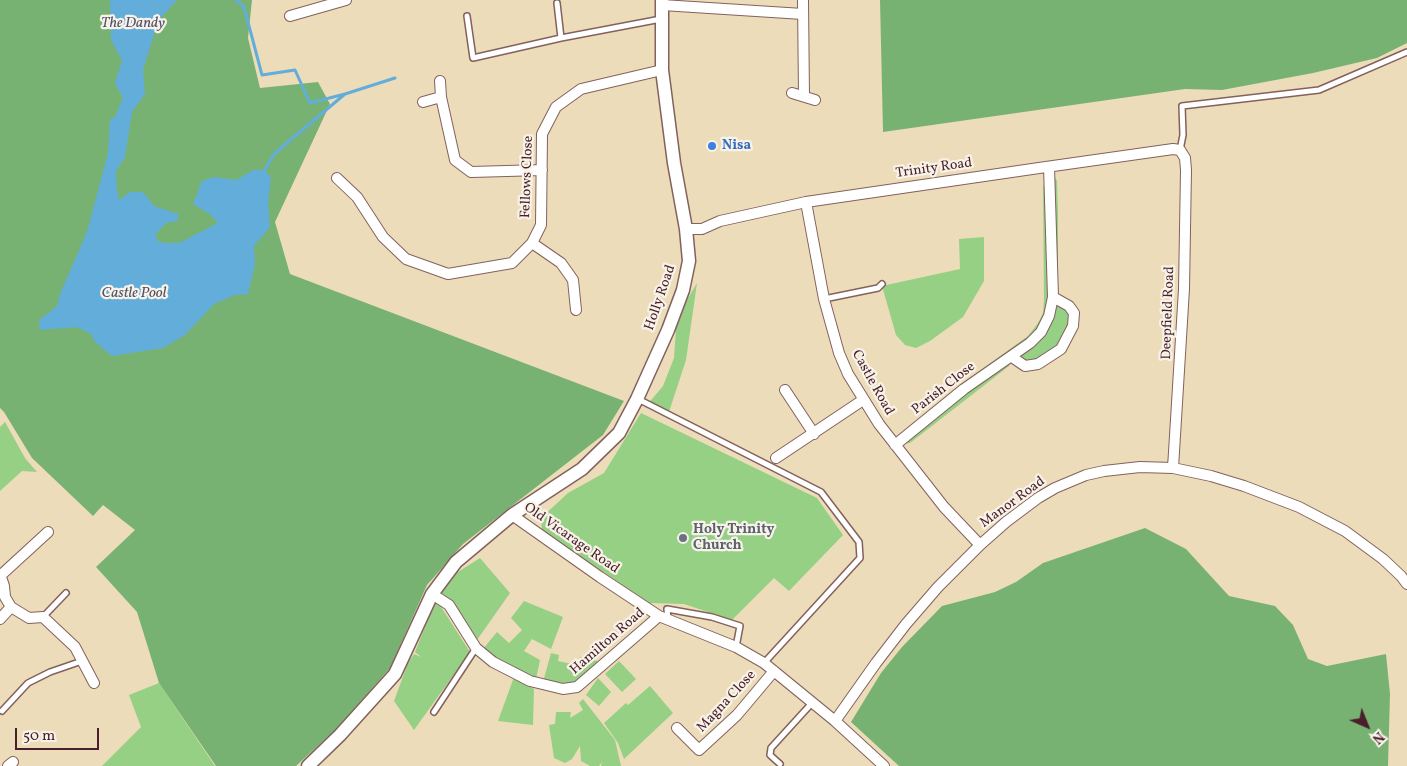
<!DOCTYPE html>
<html>
<head>
<meta charset="utf-8">
<style>
	body { margin:0 }
	#map { position:relative; width:1407px; height:766px; overflow:hidden; background:#eddcba; font-family:Vollkorn,serif }
	canvas { display:block }
	.north { position:absolute; left:1342px; top:701px; width:50px; height:50px; -webkit-text-stroke:4px #f7f3e8; paint-order:stroke; rotate:136deg; font-size:14px; font-weight:700; line-height:20px; text-align:center; color:#4a1f2b }
	.north::after { content:''; display:block; margin:auto; width:18px; height:22px; background:#4a1f2b; clip-path:polygon(50% 0,100% 100%,50% 72%,0 100%) }
	.scale { position:absolute; left:15px; top:728px; width:84px; height:22px; box-sizing:border-box; border:2px solid #4a1f2b; border-top:0; padding-left:6px; font-size:15px; line-height:18px; white-space:nowrap; color:#4a1f2b; -webkit-text-stroke:4px #f7f3e8; paint-order:stroke }
</style>
</head>
<body>
<div id="map">
<canvas width="1407" height="766"></canvas>
<div class="north">N</div>
<div class="scale">50 m</div>
</div>
<script>
const context = document.querySelector('canvas').getContext('2d');
context.lineJoin = 'round';
function paint(path, color) {
  context.fillStyle = color;
  context.fill(path, 'evenodd');
}
function poly(rows) {
  const path = new Path2D();
  for (const r of rows) {
    path.moveTo(r[0], r[1]);
    for (let i = 2; i < r.length; i += 2) path.lineTo(r[i], r[i + 1]);
  }
  return path;
}
function stroke(path, color, width, dash) {
  context.strokeStyle = color;
  context.lineWidth = width;
  context.lineCap = dash ? 'butt' : 'round';
  context.setLineDash(dash || []);
  context.stroke(path);
}
function label(font, color, halo, rows, align = 'center') {
  context.font = font + ' Vollkorn,serif';
  context.lineWidth = 4.5;
  context.setLineDash([]);
  context.textBaseline = 'middle';
  context.strokeStyle = halo;
  context.fillStyle = color;
  for (const [text, x, y, turn = 0] of rows) {
    context.save();
    context.translate(x, y);
    context.rotate((+turn || 0) * Math.PI / 180);
    context.textAlign = isNaN(turn) ? turn : align;
    if (halo) context.strokeText(text, 0, 0);
    context.fillText(text, 0, 0);
    context.restore();
  }
}
paint(poly([
	[1049,167,1057,181,1058,211,1058,285,1053,297,1074,313,1061,349,1025,366,1012,357,1009,366,910,443,895,445,929,418,930,409,961,384,1028,336,1038,323,1043,313,1044,300,1043,187],
	[984,237,984,281,963,317,930,341,916,348,905,345,896,335,882,286,960,269,959,239],
	[697,283,686,360,668,415,648,404,663,386,674,358,676,329,687,300],
	[641,413,817,498,843,535,789,591,774,578,732,620,684,604,650,603,542,531,541,518,568,493,604,473],
	[5,422,25,458,37,472,22,471,0,491,0,427],
	[480,558,510,593,477,640,438,594,442,582],
	[436,599,470,652,414,730,394,701,408,663,414,654,421,657,415,652],
	[524,601,563,617,551,649,532,639,524,651,540,660,536,679,500,662,483,649,497,632,509,643,522,630,511,618],
	[551,653,559,655,558,661,577,665,580,657,598,661,589,672,578,680,562,687,543,682],
	[619,661,636,679,622,692,605,674],
	[514,677,534,689,533,725,498,721],
	[598,678,611,692,599,706,586,695],
	[159,683,215,766,102,766,141,727,129,695],
	[650,686,673,713,624,759,618,743,604,723,626,703,628,705],
	[583,699,615,740,621,766,601,766,602,762,599,766,590,766,581,761,580,746,572,759,565,763,554,758,549,725,555,724,556,712,571,712,570,718,583,710,579,703]
]), '#95d084');
paint(poly([
	[0,0,252,0,248,38,260,88,318,82,330,104,275,222,290,274,624,401,603,435,463,544,427,585,390,668,338,727,296,766,216,766,159,683,137,612,96,567,135,530,103,505,93,516,32,458,4,412,0,408],
	[880,0,1407,0,1407,43,1377,58,1313,73,1222,90,1185,89,883,132],
	[1145,528,1186,549,1229,596,1275,606,1293,625,1308,659,1327,666,1386,654,1390,694,1388,766,899,766,851,722,881,673,902,647,942,606,995,592,1016,582,1043,563]
]), '#78b272');
paint(poly([
	[110,0,177,0,158,21,143,70,145,94,132,112,125,157,116,171,117,189,119,200,130,192,143,192,154,206,178,214,178,221,166,223,156,234,157,241,165,243,179,243,218,223,211,215,193,204,202,181,214,177,237,180,253,170,265,170,271,178,268,204,270,227,254,246,255,264,248,294,235,295,214,304,185,335,163,348,112,356,95,342,91,334,77,327,40,330,39,320,57,306,60,294,87,232,108,153,110,120,115,117,123,98,115,83,122,60,111,40]
]), '#63addb');
stroke(poly([
	[236,0,244,7,262,75,295,70,310,103,345,94],
	[263,172,275,153,345,94,395,78]
]), '#63addb', 3);
const service = poly([
	[557,3,561,38],
	[467,16,473,58,561,38,661,19],
	[1180,150,1183,135,1182,106,1319,90,1407,52],
	[824,299,878,288,882,284],
	[638,399,821,492,859,542,860,558,764,663],
	[43,617,66,593],
	[668,619,667,609,712,617,740,626,736,647],
	[2,711,28,683,50,672,82,661],
	[434,712,476,648],
	[780,764,770,755,771,748,812,703]
]);
const minor = poly([
	[803,0,804,96],
	[662,5,803,14],
	[290,16,346,0],
	[440,81,441,97,455,160,471,172,542,170],
	[792,93,815,100],
	[423,102,441,97],
	[337,178,357,197,383,237,406,259,448,274,512,263,532,243,541,225,542,134,556,107,581,89,662,70],
	[806,202,824,299,839,353,848,374,879,424,944,507,980,545],
	[686,229,702,229,720,221,806,202,1039,168,1173,149,1180,150,1185,158,1186,170,1184,289,1173,468],
	[532,243,561,263,573,280,576,310],
	[1012,357,1025,366,1038,364,1061,349,1073,326,1074,313,1069,306,1053,297],
	[785,390,814,434],
	[895,445,964,389,1030,343,1041,332,1049,316,1053,297,1049,167],
	[776,458,863,400],
	[512,515,600,577,659,616,736,647,764,663,835,721,884,766],
	[0,574,4,586,5,597,11,607,29,618,43,617,75,647,94,683],
	[1,575,48,532],
	[432,594,449,605,476,648,493,662,530,681,563,689,577,687,659,616],
	[0,619,11,607],
	[835,721,876,663,906,624,938,587,980,545,1006,522,1038,498,1055,488,1086,475,1104,471,1140,467,1173,468,1211,476,1244,486,1299,507,1345,531,1383,559,1401,576,1407,584],
	[677,728,699,750,737,715,774,671],
	[8,766,13,762]
]);
const tertiary = poly([
	[308,766,340,735,395,674,432,594,456,562,512,515,582,469,619,433,637,399,668,330,683,290,689,261,686,229,674,163,662,70,662,0]
]);
stroke(service, '#83615d', 8);
stroke(minor, '#83615d', 12);
stroke(tertiary, '#83615d', 15);
stroke(service, '#fff', 5);
stroke(minor, '#fff', 10);
stroke(tertiary, '#fff', 12);
for (const [x, y, r, color] of [
	[712,146,5,"#3f7fe0"],
	[683,538,5,"#6b7280"]
]) {
  const dot = new Path2D();
  dot.arc(x, y, r, 0, 2 * Math.PI);
  context.fillStyle = color;
  context.fill(dot);
  stroke(dot, '#f7f3e8', 2);
}
label('bold 14px', '#366cbe', '#f7f3e8', [
	["Nisa",722,146]
], 'left');
label('14px', '#4a1f2b', '#f7f3e8', [
	["Trinity Road",934,169,-8],
	["Fellows Close",528,177,-88],
	["Holly Road",661,298,-71],
	["Deepfield Road",1169,313,-88],
	["Castle Road",872,383,61],
	["Parish Close",944,389,-38],
	["Manor Road",1013,503,-36],
	["Old Vicarage Road",571,539,35],
	["Hamilton Road",608,642,-41],
	["Magna Close",727,702,-47]
]);
label('bold 14px', '#5b616d', '#f7f3e8', [
	["Holy Trinity",693,530],
	["Church",693,546]
], 'left');
label('italic 15px', '#535169', '#f7f3e8', [
	["The Dandy",133,24],
	["Castle Pool",134,294]
]);
</script>
</body>
</html>
